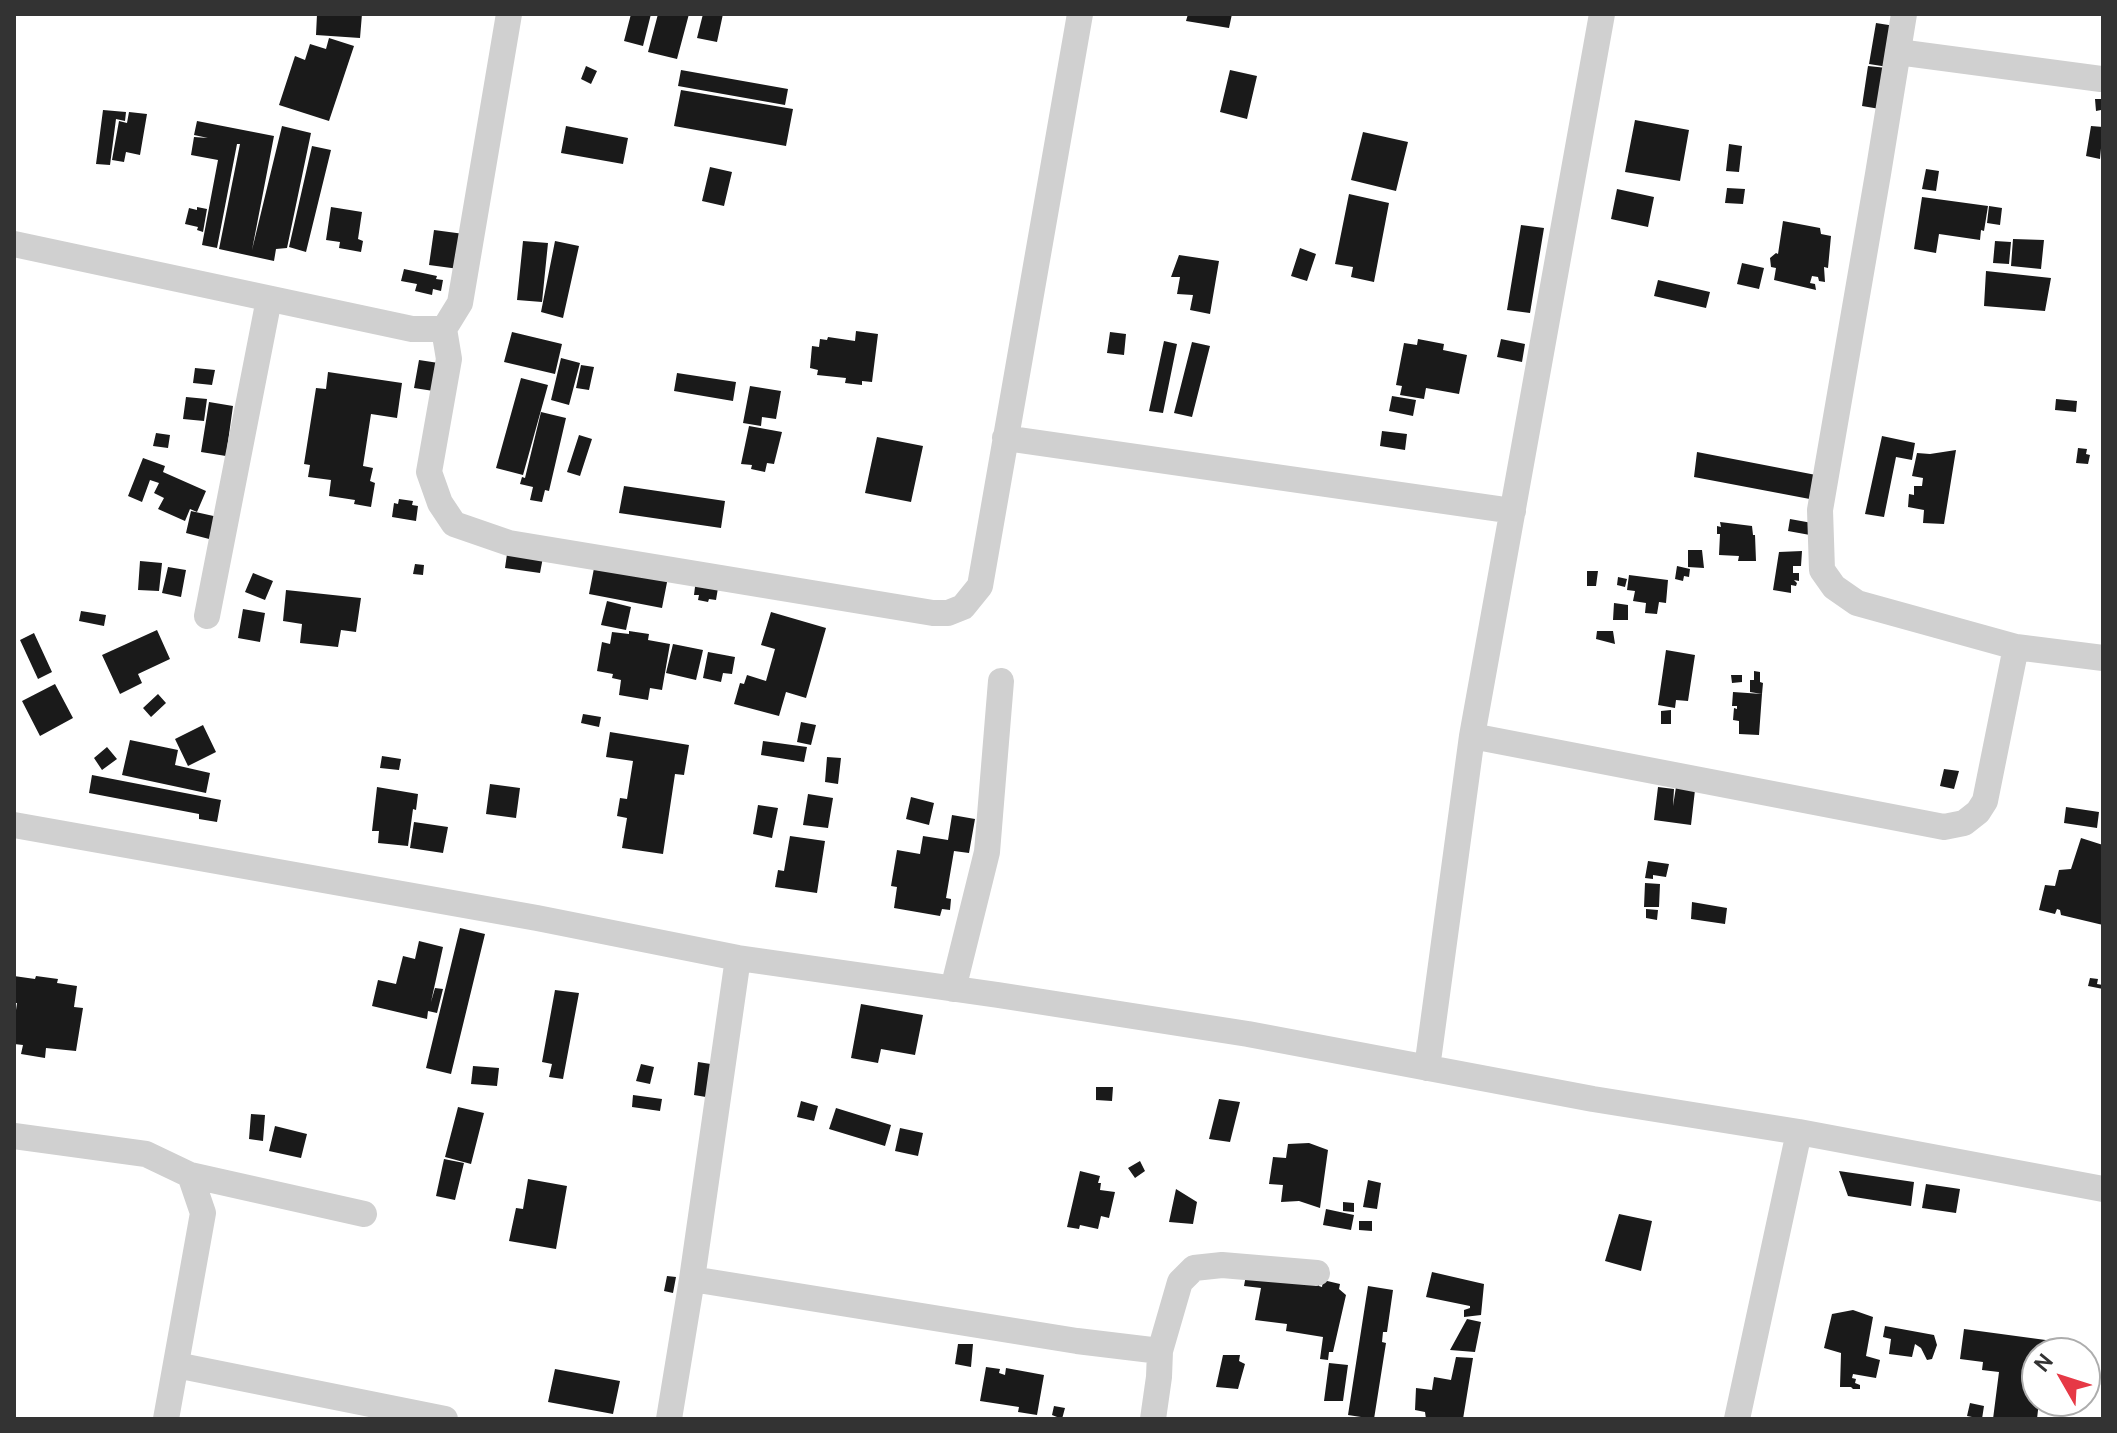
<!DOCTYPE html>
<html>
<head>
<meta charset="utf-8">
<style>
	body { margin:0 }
	#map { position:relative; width:2117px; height:1433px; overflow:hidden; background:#fff; font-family:Cabin,sans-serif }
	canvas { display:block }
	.frame { position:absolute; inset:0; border:16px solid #333; pointer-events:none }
	.north { position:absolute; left:2021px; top:1337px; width:80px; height:80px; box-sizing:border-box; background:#fff; border:2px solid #adadad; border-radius:50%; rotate:309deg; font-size:22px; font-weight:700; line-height:32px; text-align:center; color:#333 }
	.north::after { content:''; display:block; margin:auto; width:28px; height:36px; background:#e63946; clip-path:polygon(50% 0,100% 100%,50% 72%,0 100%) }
</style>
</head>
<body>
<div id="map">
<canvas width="2117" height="1433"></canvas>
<div class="frame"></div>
<div class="north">N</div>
</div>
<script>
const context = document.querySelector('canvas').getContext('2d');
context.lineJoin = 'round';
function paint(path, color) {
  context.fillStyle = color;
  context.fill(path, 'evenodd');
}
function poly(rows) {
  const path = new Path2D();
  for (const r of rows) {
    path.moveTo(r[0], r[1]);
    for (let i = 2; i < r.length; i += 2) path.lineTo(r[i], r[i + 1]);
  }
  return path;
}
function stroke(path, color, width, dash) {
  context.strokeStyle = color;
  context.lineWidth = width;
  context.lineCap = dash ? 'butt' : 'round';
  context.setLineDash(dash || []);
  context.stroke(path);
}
paint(poly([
	[317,14,362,14,360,38,316,35],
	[631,14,651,14,643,46,624,41],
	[658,14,689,14,677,59,648,52],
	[703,14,723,14,717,42,697,38],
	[1188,14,1232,14,1229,28,1186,21],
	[1876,23,1895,26,1888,67,1869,64],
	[329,38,354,46,329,121,279,105,295,56,305,60,310,44,326,49],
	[586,66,597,71,591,84,581,79],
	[1868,66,1887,68,1880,109,1862,106],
	[681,70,788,89,785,105,678,86],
	[1230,70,1257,76,1247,119,1220,112],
	[681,90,793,109,786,146,674,126],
	[2095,99,2102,99,2101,110,2096,111],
	[103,110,126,112,125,121,116,119,110,165,96,164],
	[129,112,147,114,140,155,126,152,124,162,112,160,119,121,127,123],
	[1635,120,1689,130,1680,181,1625,172],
	[197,121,274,136,252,250,282,126,311,133,287,248,276,249,274,261,219,249,240,144,237,144,217,248,202,245,218,160,191,155,194,137,208,138,194,135],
	[566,126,628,138,623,164,561,153],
	[2091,126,2103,127,2100,159,2086,156],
	[1363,132,1408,142,1396,191,1351,180],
	[1729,144,1742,146,1739,172,1726,171],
	[312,146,331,150,306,252,289,247],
	[710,167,732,172,724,206,702,201],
	[1926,169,1939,171,1936,191,1922,189],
	[1727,188,1745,189,1743,204,1725,203],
	[1617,189,1654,197,1648,227,1611,219],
	[1349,194,1389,203,1374,282,1351,277,1353,267,1335,264],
	[1922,197,1988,206,1984,231,1981,230,1980,240,1939,234,1936,253,1914,249],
	[1989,206,2002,208,2000,225,1987,223],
	[197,207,207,209,203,232,197,230,198,227,185,224,189,208,197,210],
	[331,207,362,212,358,239,363,241,361,252,339,248,340,242,326,240],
	[1783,221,1820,228,1821,234,1831,236,1828,268,1824,267,1825,282,1819,281,1818,277,1812,276,1810,283,1815,284,1816,290,1774,280,1776,268,1771,267,1770,258,1776,253,1778,254],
	[1521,225,1544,228,1530,313,1507,310],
	[434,230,464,234,459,269,429,265],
	[2013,239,2044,240,2041,269,2011,266],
	[523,241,548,243,542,302,517,300],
	[555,241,579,246,563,318,541,312],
	[1995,241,2011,242,2009,264,1993,263],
	[1300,248,1316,254,1307,281,1291,276],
	[1179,255,1219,261,1210,314,1190,310,1193,295,1177,294,1180,277,1171,277],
	[1742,263,1764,268,1759,289,1737,284],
	[404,269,437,276,436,279,443,280,441,291,433,289,432,295,415,291,417,284,401,281],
	[1986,271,2051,278,2045,311,1984,306],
	[1658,280,1710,292,1706,308,1654,296],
	[856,331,878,334,872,382,862,381,862,385,845,383,846,378,817,375,818,370,810,368,812,346,819,347,820,339,827,340,828,337,855,341],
	[512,332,562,344,555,374,504,362],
	[1110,332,1126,334,1124,355,1107,353],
	[1418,339,1444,344,1443,350,1467,355,1459,394,1426,388,1424,399,1400,395,1402,386,1396,385,1404,343,1417,345],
	[1501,339,1525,344,1522,362,1497,357],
	[1164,341,1177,344,1163,413,1149,411],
	[1192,342,1210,346,1192,417,1174,413],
	[561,358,580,363,569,405,551,400],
	[419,360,445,364,440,392,414,388],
	[581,365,594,367,589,390,576,388],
	[195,368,215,370,212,385,193,383],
	[328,372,402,383,397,418,371,414,363,466,373,468,370,481,375,483,371,507,354,504,355,500,329,496,331,480,308,477,310,465,304,464,316,388,326,389],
	[677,373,736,382,733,401,674,391],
	[521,378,548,385,523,475,496,468],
	[750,386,781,391,776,419,762,417,761,426,743,423],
	[1392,396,1416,400,1413,416,1389,411],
	[186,397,207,399,204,421,183,419],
	[2056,399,2077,401,2076,412,2055,410],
	[209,402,233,406,226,456,201,452],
	[541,412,566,418,549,491,545,490,542,502,530,500,533,487,520,484,522,477,525,478],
	[749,426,782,432,774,464,767,463,765,472,751,469,752,465,741,464],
	[1382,431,1407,434,1405,450,1380,446],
	[156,433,170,435,168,448,153,446],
	[579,435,592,439,580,476,567,472],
	[1882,436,1915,443,1912,460,1896,457,1884,517,1865,514],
	[877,437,923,446,911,502,865,493],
	[2078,448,2087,449,2086,454,2090,455,2088,464,2076,463],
	[1956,450,1944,524,1923,523,1924,510,1908,507,1909,494,1914,495,1914,486,1922,486,1923,478,1912,476,1917,453,1930,454],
	[1697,452,1816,475,1815,500,1694,477],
	[143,458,165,466,163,472,206,491,197,512,190,509,185,521,158,509,164,498,154,493,159,483,150,480,142,502,128,496],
	[624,486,725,501,721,528,619,513],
	[399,499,413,501,412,505,418,506,416,521,392,517,394,503,398,504],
	[191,511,218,517,213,540,186,533],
	[1790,519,1812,523,1810,535,1788,531],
	[1720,522,1752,526,1753,535,1755,535,1756,561,1738,561,1739,556,1719,555,1720,534,1717,534,1717,526,1721,527],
	[508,547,544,552,540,573,505,568],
	[1688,550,1702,550,1704,568,1688,567],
	[1802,551,1801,566,1793,566,1793,573,1799,573,1799,581,1794,580,1797,583,1796,586,1791,585,1791,593,1773,590,1779,552],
	[596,558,669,572,662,608,589,594],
	[140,561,162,563,159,591,138,590],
	[415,564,424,565,423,575,413,574],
	[1677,566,1690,569,1689,577,1684,576,1683,581,1675,579],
	[168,567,186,570,181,597,162,593],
	[1587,571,1598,571,1596,586,1587,586],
	[253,573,273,581,265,600,245,592],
	[1629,575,1668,580,1666,603,1659,602,1657,614,1645,613,1646,603,1633,601,1635,591,1627,590],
	[1618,577,1627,579,1625,587,1617,585],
	[696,579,719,582,716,600,709,599,708,602,698,600,699,595,694,595],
	[286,590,361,598,356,632,341,630,338,647,300,643,302,624,283,621],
	[607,601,631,607,626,630,601,625],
	[1614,603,1628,605,1628,620,1613,620],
	[243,609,265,613,260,642,238,638],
	[81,611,106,615,104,626,79,621],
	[771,612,826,628,806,698,786,692,779,716,734,704,740,683,744,684,747,675,766,681,775,649,761,645],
	[157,630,170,659,138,674,142,683,120,694,102,655],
	[629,631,649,634,648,640,670,644,662,690,650,688,648,700,619,695,621,680,612,678,613,674,597,671,602,642,610,644,612,632,629,634],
	[1597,631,1613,631,1615,644,1596,639],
	[34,633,52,672,38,679,20,640],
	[673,644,703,650,696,680,666,673],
	[1666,650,1695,655,1688,701,1676,700,1675,708,1658,705],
	[708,652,735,657,732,674,723,673,721,682,703,678],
	[1754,671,1760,672,1760,682,1763,683,1762,694,1750,692,1750,680,1754,680],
	[1731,675,1742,675,1742,682,1732,683],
	[55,684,73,718,40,736,22,701],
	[1733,692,1762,694,1759,735,1739,734,1739,721,1733,720,1734,708,1737,709,1737,706,1732,706],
	[158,694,166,703,151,717,143,708],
	[1671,710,1671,724,1661,724,1661,711],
	[583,714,601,717,599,727,581,723],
	[801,722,816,725,811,745,797,742],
	[203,725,216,752,188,766,175,739],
	[610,732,689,745,684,775,675,774,663,854,622,848,627,818,617,816,620,798,627,799,633,761,606,757],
	[130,740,178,750,175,765,210,773,206,793,122,775],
	[763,741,807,747,804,762,761,755],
	[107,747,117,759,102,770,94,758],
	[382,756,401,759,399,770,380,768],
	[827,757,841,758,838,784,825,782],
	[1944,769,1959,771,1954,789,1940,786],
	[92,775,221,800,217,822,199,819,199,814,89,793],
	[490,784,520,788,516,818,486,814],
	[377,787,418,794,416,810,413,809,408,846,378,843,379,831,372,831],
	[1658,787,1674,789,1673,806,1676,787,1695,790,1691,825,1654,820],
	[808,794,833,798,828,828,803,825],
	[911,797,934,803,929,825,906,819],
	[758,805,778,808,772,838,753,834],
	[2066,807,2099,812,2097,828,2064,823],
	[952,815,975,819,969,853,954,851,946,898,951,899,950,910,942,909,940,916,894,908,897,887,891,886,897,850,920,854,923,836,948,840],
	[414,822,448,827,443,853,410,848],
	[790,836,825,841,817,893,775,887,778,870,784,871],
	[2081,838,2103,845,2101,871,2103,872,2103,925,2061,915,2060,910,2057,909,2055,914,2039,910,2045,885,2055,886,2059,870,2071,869],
	[1648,861,1669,864,1666,877,1653,875,1653,879,1645,878],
	[1645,883,1660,884,1659,907,1644,907],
	[1692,902,1727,908,1725,924,1691,919],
	[1646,909,1658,910,1657,920,1646,918],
	[460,928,485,934,451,1074,426,1068],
	[419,941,443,947,431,1002,435,988,443,989,437,1013,428,1011,427,1019,372,1006,378,980,396,984,403,956,415,959],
	[14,976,35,979,36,976,58,979,57,983,77,986,74,1007,83,1008,76,1051,46,1048,45,1058,21,1054,23,1045,14,1044,14,1024,17,1003,14,1003],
	[2090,978,2098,979,2097,984,2103,985,2103,989,2088,986],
	[555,990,579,993,563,1079,549,1077,552,1064,542,1062],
	[861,1004,923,1015,915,1055,881,1049,878,1063,851,1058],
	[698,1062,717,1065,712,1098,694,1095],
	[641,1064,654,1067,650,1084,636,1081],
	[473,1066,499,1068,497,1086,471,1084],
	[1096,1087,1113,1087,1112,1101,1096,1100],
	[633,1095,662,1099,660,1111,632,1107],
	[1219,1099,1240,1102,1230,1142,1209,1139],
	[801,1101,818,1106,814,1121,797,1117],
	[458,1107,484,1113,471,1164,445,1157],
	[836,1108,891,1125,885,1146,829,1129],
	[251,1114,265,1115,263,1141,249,1139],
	[275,1126,307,1134,301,1158,269,1151],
	[900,1128,923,1133,918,1156,895,1151],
	[1309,1143,1328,1150,1320,1208,1299,1201,1281,1202,1283,1185,1269,1184,1273,1157,1286,1158,1288,1144],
	[444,1159,464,1163,455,1200,436,1196],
	[1140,1161,1145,1171,1135,1178,1128,1168],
	[1080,1171,1100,1176,1098,1183,1101,1183,1100,1190,1115,1192,1109,1218,1101,1216,1098,1229,1080,1225,1079,1229,1067,1227],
	[1839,1171,1914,1182,1911,1206,1848,1196],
	[528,1179,567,1186,556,1249,509,1241,516,1208,523,1209],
	[1368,1180,1381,1183,1377,1209,1363,1207],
	[1926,1184,1960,1189,1956,1213,1922,1208],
	[1176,1189,1197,1202,1193,1224,1169,1222],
	[1343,1202,1354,1203,1354,1212,1343,1211],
	[1326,1209,1354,1215,1351,1230,1323,1225],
	[1619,1214,1652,1221,1641,1271,1605,1261],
	[1359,1221,1372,1221,1372,1231,1359,1230],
	[1432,1272,1484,1284,1481,1315,1464,1317,1464,1310,1470,1308,1470,1306,1426,1297],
	[1246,1275,1319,1280,1319,1286,1322,1287,1323,1280,1340,1284,1339,1289,1346,1295,1333,1352,1329,1352,1328,1360,1320,1359,1323,1337,1286,1331,1287,1324,1255,1320,1261,1288,1244,1286],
	[667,1276,676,1277,673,1293,664,1291],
	[1368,1286,1393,1290,1387,1332,1383,1332,1382,1342,1386,1343,1374,1419,1348,1415],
	[1853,1310,1873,1317,1866,1356,1880,1360,1876,1378,1853,1374,1852,1378,1856,1379,1855,1383,1860,1385,1860,1389,1853,1389,1851,1387,1840,1387,1841,1353,1824,1348,1832,1314],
	[1467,1319,1481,1322,1475,1352,1450,1350],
	[1885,1326,1934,1335,1937,1345,1932,1359,1927,1360,1921,1348,1915,1344,1912,1357,1889,1354,1891,1339,1883,1337],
	[1964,1329,2053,1341,2051,1353,2037,1353,2037,1401,2039,1401,2037,1419,1993,1419,1999,1372,1982,1370,1983,1362,1960,1359],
	[958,1344,973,1344,971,1367,955,1364],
	[1223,1355,1240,1355,1239,1361,1245,1364,1238,1389,1216,1387],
	[1456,1357,1473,1358,1463,1419,1426,1419,1425,1412,1415,1410,1416,1388,1432,1390,1434,1377,1451,1380],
	[1329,1363,1348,1365,1343,1401,1324,1401],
	[986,1367,1000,1369,999,1373,1005,1375,1006,1368,1044,1375,1037,1415,1018,1412,1019,1407,980,1401],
	[555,1369,620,1381,613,1414,548,1402],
	[1970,1403,1984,1406,1982,1419,1967,1416],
	[1054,1406,1065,1408,1062,1419,1052,1415]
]), '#1a1a1a');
stroke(poly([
	[1904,14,1878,174,1820,510,1822,570,1834,587,1857,603,2016,647,2103,658],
	[1898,52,2101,79],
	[14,244,412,329,444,329,460,303,509,14],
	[444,329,449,359,429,472,440,503,454,524,509,543,933,613,948,613,963,607,980,586,1080,14],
	[1005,438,1513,511],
	[207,616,269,299],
	[1472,736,1944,827,1964,823,1978,812,1985,801,2016,647],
	[14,825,537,918,738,958,998,995,1248,1034,1593,1099,1799,1132,2103,1189],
	[953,989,987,852,1001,681],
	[1427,1068,1472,736,1602,14],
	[14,1136,146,1154,190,1175,203,1213,166,1419],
	[190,1175,364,1214],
	[692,1279,1077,1341,1160,1351,1159,1377,1153,1419],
	[1160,1351,1180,1282,1194,1268,1222,1265,1317,1273],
	[176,1365,445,1419],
	[669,1419,692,1279,738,958],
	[1737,1419,1799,1132]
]), '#d0d0d0', 26);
</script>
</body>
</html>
